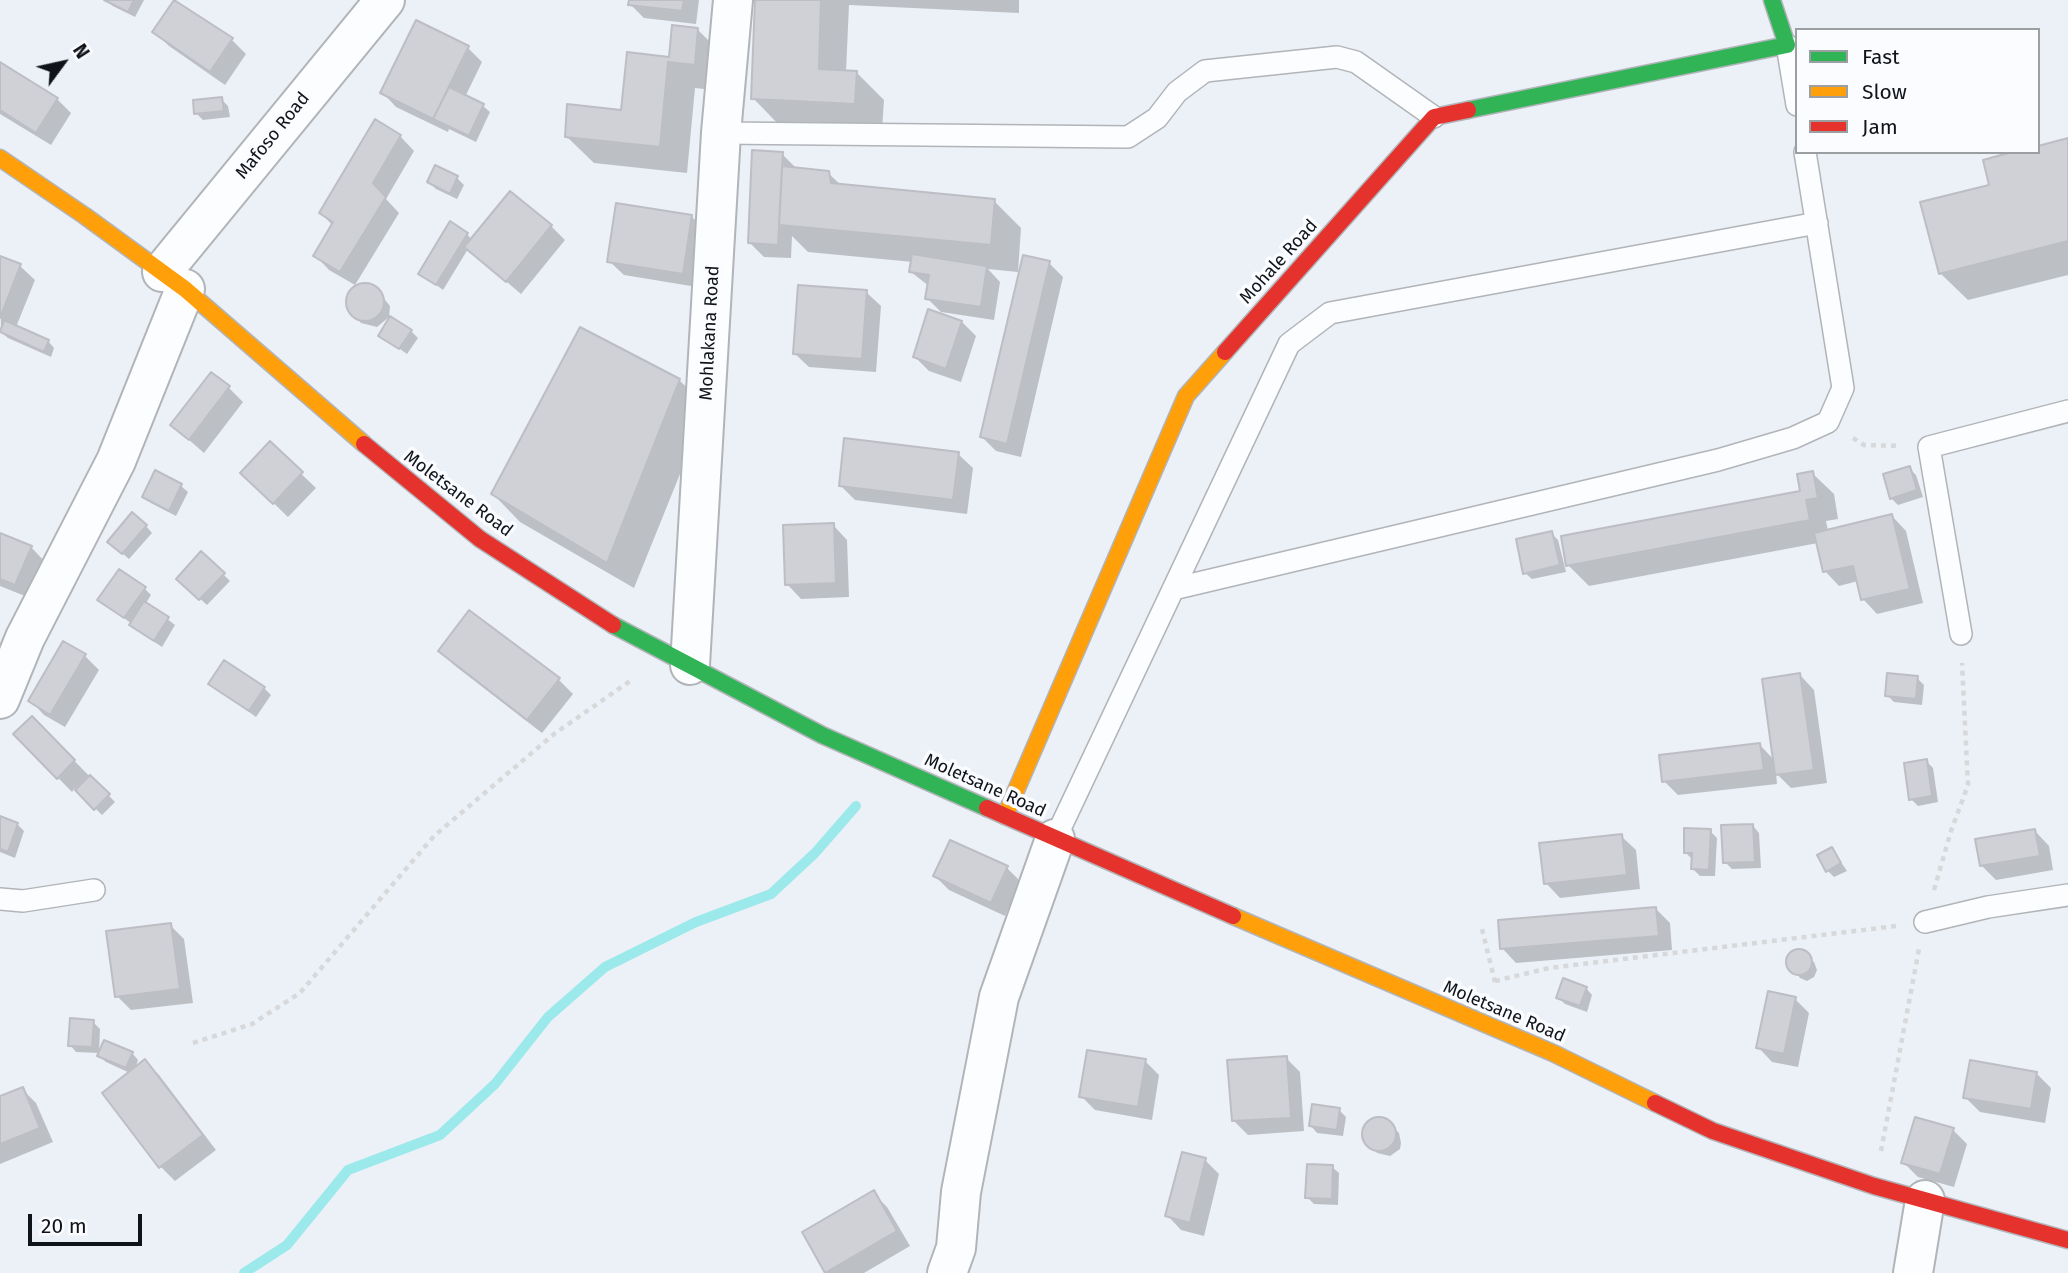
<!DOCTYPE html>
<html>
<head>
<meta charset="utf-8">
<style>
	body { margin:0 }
	#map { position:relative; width:2068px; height:1273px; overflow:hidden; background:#ecf0f7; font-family:"Fira Sans",sans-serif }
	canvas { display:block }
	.legend { position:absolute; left:1795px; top:28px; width:245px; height:126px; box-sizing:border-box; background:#fafcff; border:2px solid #9c9fa2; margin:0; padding:9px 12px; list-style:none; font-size:21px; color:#101317 }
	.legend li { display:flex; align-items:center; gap:14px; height:35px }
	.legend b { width:35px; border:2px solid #9c9fa2 }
	.north { position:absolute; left:28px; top:28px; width:70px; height:70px; -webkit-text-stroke:5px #fafcff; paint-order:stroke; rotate:57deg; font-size:19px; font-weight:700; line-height:28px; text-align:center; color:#101317 }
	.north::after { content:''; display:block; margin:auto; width:24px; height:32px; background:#101317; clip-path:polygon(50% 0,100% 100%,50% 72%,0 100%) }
	.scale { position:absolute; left:28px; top:1214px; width:114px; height:32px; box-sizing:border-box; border:4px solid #101317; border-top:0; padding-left:9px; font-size:21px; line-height:24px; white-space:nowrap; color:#101317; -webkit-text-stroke:5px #fafcff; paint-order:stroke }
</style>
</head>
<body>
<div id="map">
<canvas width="2068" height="1273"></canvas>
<ul class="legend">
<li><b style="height:9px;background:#30b455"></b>Fast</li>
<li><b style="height:9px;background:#ff9f0a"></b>Slow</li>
<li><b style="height:9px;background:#e5322d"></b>Jam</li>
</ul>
<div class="north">N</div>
<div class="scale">20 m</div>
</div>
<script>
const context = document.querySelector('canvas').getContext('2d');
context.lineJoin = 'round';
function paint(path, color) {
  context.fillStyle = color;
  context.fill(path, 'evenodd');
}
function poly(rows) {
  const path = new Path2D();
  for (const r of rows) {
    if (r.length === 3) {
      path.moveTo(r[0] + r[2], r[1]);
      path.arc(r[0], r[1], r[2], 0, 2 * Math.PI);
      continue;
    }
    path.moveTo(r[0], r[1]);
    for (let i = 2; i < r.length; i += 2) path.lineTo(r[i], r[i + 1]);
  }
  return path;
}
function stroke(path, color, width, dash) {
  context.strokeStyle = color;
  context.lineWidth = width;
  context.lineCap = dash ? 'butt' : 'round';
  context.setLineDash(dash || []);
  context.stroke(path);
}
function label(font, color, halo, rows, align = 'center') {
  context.font = font + ' "Fira Sans",sans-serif';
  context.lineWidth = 7;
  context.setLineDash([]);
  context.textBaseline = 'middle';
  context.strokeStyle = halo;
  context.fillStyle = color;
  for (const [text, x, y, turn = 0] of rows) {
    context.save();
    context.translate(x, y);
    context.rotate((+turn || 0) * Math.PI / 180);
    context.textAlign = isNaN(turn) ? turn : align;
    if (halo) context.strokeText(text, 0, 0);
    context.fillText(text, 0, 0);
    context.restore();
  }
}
paint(poly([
	[107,0,144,0,135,17,113,6],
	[630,0,699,0,696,24,644,18,630,4],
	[757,0,1019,0,1019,13,849,5,846,72,856,72,884,100,882,130,780,126,753,98],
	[697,29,725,57,722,91,695,88,687,173,594,163,566,136,623,112],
	[155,32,232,40,246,54,225,85,169,46],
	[468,48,482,62,465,97,483,106,490,112,476,142,449,129,448,132,396,107,382,92],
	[0,64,57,99,71,113,51,145,0,114],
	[221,99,228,106,230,117,203,120,196,113],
	[376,122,400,136,414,151,386,199,399,213,355,285,329,270,315,255,333,226,321,213],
	[2068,140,2068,275,1968,300,1940,273,1991,186,2038,152],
	[782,154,796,168,828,173,842,186,994,201,1021,228,1018,272,988,269,1000,282,994,320,941,312,927,298,929,286,911,272,913,262,808,252,792,236,791,258,764,257,750,243],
	[457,178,464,185,457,199,436,189,429,182],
	[691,216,705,230,697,287,624,275,609,261],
	[551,226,565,240,521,294,468,249,443,290,420,273,467,234,472,240],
	[0,258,20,266,35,280,16,327,48,341,54,348,51,357,8,338,1,332],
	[1049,263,1063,277,1021,457,996,451,982,437],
	[365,285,376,289,390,306,389,317,377,327,361,323,350,311,348,300,354,289],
	[866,292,881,306,876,372,809,367,794,353],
	[962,322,976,336,961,382,929,371,914,356],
	[411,331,418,338,407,354,380,335],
	[679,380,707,407,634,588,520,522,493,494],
	[228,387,243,402,204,453,172,425],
	[270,444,316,488,288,517,257,487],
	[958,454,973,468,967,514,855,500,841,486],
	[1909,468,1916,475,1923,497,1898,505,1891,498],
	[1812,473,1834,494,1838,519,1826,521,1828,531,1892,516,1906,531,1923,603,1877,614,1863,599,1858,581,1839,586,1825,571,1818,543,1589,586,1568,565,1802,492],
	[181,486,188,492,176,516,151,503,145,497],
	[833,525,847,540,849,597,801,599,787,584],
	[146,526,152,533,129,559,116,548],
	[1551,533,1558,540,1566,572,1532,579,1525,573],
	[0,535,31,547,45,562,30,598,0,586],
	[223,574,230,581,207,605,178,579],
	[145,589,151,595,146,603,175,625,162,647,138,631,132,624,100,600],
	[440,651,558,679,573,694,542,733,454,665],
	[85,656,99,670,65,727,44,715,30,700],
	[1800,675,1814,690,1827,783,1791,788,1776,773,1777,784,1678,795,1664,781,1760,745,1774,760],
	[1917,678,1924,685,1922,705,1894,702,1887,695],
	[210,684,264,688,271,695,256,717],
	[32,718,115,802,102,815,75,788,72,792,15,734],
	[1926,761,1933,768,1938,802,1918,806,1911,799],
	[0,818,17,824,24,831,15,858,0,852],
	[1753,826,1759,833,1761,868,1732,869,1725,862],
	[1710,831,1717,838,1715,876,1700,876,1693,869,1692,859,1685,852],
	[2035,831,2049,846,2053,870,1996,880,1981,865],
	[1621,836,1636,850,1640,889,1560,898,1546,883],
	[1832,849,1847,871,1834,877,1828,871],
	[1007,868,1021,882,1005,916,949,890,935,876],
	[1656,909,1670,923,1672,950,1516,963,1502,948],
	[170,925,184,939,193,1003,131,1010,117,996],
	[1799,951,1814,962,1817,970,1814,977,1807,981,1800,978,1788,962,1791,954],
	[1586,988,1592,995,1587,1012,1565,1004,1558,997],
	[1795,999,1809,1013,1798,1067,1772,1062,1758,1047],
	[93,1022,100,1029,99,1053,76,1052,70,1045],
	[132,1053,138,1060,135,1069,145,1061,159,1075,216,1150,175,1181,161,1167,104,1093,130,1073,106,1062,99,1056],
	[1286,1058,1300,1072,1304,1131,1248,1135,1233,1120],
	[1145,1061,1159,1075,1152,1120,1095,1110,1081,1096],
	[2037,1074,2051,1088,2045,1123,1980,1112,1965,1097],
	[22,1089,36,1103,53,1142,0,1164,0,1098],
	[1339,1110,1346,1117,1343,1136,1317,1133,1311,1126],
	[1378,1119,1388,1122,1399,1133,1401,1143,1400,1149,1390,1156,1377,1153,1363,1135,1367,1124],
	[1953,1130,1967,1144,1954,1187,1918,1177,1903,1162],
	[1205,1160,1219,1174,1204,1236,1181,1230,1167,1215],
	[1332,1167,1339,1173,1338,1205,1314,1204,1307,1197],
	[873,1193,887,1207,910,1246,864,1273,827,1273,804,1233]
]), '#0003');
stroke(poly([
	[244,1273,287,1245,348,1170,440,1135,495,1084,548,1017,605,967,696,922,771,894,815,853,856,806]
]), '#9ce9eb', 10);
const building = poly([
	[104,0,134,0,128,12,104,0],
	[174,0,233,38,210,72,152,32,174,0],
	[629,0,684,0,682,11,628,5,629,0],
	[755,0,821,0,819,69,857,71,855,104,751,99,755,0],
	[416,20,469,46,433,119,380,93,416,20],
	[672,25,698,28,695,65,668,62,660,147,565,137,567,104,621,110,627,52,669,57,672,25],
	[0,62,58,98,36,133,0,110,0,62],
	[449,87,484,104,469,136,433,119,449,87],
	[222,97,224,111,194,114,193,100,222,97],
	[375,119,401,135,373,183,386,197,340,272,313,256,333,222,319,213,375,119],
	[2068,138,2068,241,1939,274,1920,202,1989,185,1983,160,2012,152,2038,152,2038,146,2068,138],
	[752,150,783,152,778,245,748,243,752,150],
	[435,165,458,176,450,194,427,182,435,165],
	[782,166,829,171,831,183,995,199,991,245,779,225,782,166],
	[510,191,552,225,506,282,464,247,510,191],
	[616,203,692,215,683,274,607,262,616,203],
	[450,221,468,233,436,285,418,274,450,221],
	[912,254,987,266,981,307,925,299,929,275,909,272,912,254],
	[1023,255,1050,261,1007,444,980,437,1023,255],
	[0,256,21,264,0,318,0,256],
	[365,302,19],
	[798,285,867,290,862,359,793,354,798,285],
	[928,309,962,321,946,369,913,357,928,309],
	[390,316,412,330,399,349,378,336,390,316],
	[4,320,49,340,44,352,0,332,4,320],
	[580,327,680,379,607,563,491,494,580,327],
	[211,372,230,386,189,440,170,425,211,372],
	[844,438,959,452,953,500,839,486,844,438],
	[270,441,303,472,273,504,240,473,270,441],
	[1910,466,1917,490,1890,499,1883,474,1910,466],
	[155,470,182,484,169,511,142,497,155,470],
	[1813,471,1818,498,1806,500,1810,520,1566,566,1561,536,1800,491,1797,474,1813,471],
	[132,512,147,525,122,554,107,542,132,512],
	[1892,514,1910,589,1861,600,1853,566,1823,572,1814,533,1892,514],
	[834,523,836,583,785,585,783,525,834,523],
	[1552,531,1560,565,1523,574,1516,539,1552,531],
	[0,533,32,546,15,585,0,579,0,533],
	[201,551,225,573,199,600,176,579,201,551],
	[119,569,146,587,124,618,97,600,119,569],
	[144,601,169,617,154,641,129,625,144,601],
	[469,610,560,678,527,720,438,651,469,610],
	[63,641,86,654,50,715,28,701,63,641],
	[224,660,265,687,249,711,208,684,224,660],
	[1800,673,1814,770,1775,775,1762,679,1800,673],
	[1887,673,1918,676,1916,699,1885,696,1887,673],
	[32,716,75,760,57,779,13,734,32,716],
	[1760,743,1764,770,1662,782,1659,755,1760,743],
	[1927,759,1932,796,1909,800,1904,763,1927,759],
	[90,775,110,794,94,810,75,790,90,775],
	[0,816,18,823,8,852,0,849,0,816],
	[1753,824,1755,862,1723,863,1721,825,1753,824],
	[1684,828,1711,829,1709,870,1691,869,1692,853,1684,853,1684,828],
	[2035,829,2040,856,1980,866,1975,839,2035,829],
	[1622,834,1627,875,1544,884,1539,843,1622,834],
	[950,840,1008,866,991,903,933,876,950,840],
	[1832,847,1841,863,1826,872,1817,855,1832,847],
	[1656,907,1659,936,1500,949,1498,920,1656,907],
	[171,923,180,989,115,997,106,931,171,923],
	[1799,962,13],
	[1563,978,1587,987,1580,1006,1556,998,1563,978],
	[1768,991,1796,997,1784,1054,1756,1048,1768,991],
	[70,1018,94,1020,92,1047,68,1046,70,1018],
	[104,1040,133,1052,126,1068,97,1056,104,1040],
	[1087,1050,1146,1059,1138,1107,1079,1097,1087,1050],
	[1287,1056,1291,1118,1232,1121,1227,1060,1287,1056],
	[145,1059,203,1135,159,1168,102,1093,145,1059],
	[1970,1060,2037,1072,2031,1109,1963,1098,1970,1060],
	[23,1087,40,1128,0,1144,0,1096,23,1087],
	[1312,1104,1340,1108,1337,1130,1309,1126,1312,1104],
	[1915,1117,1954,1128,1940,1174,1901,1163,1915,1117],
	[1379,1134,17],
	[1182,1152,1206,1158,1190,1223,1165,1216,1182,1152],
	[1307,1164,1333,1165,1332,1199,1305,1198,1307,1164],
	[874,1190,897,1231,825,1273,802,1232,874,1190]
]);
paint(building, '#cfd1d6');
stroke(building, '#bdbec4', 2);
const lane = poly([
	[1787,45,1797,105],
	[721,133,1128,137,1157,118,1177,92,1205,71,1337,57,1356,62,1434,117],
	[1173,589,1718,460,1793,438,1828,422,1843,388,1805,152],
	[1961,634,1929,447,2068,411],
	[1055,839,1289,344,1330,313,1817,223],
	[0,899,23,901,94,890],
	[1925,922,1988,907,2068,895]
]);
const street = poly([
	[162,272,385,0],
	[690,665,721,133,733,0],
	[0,699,25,638,116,461,185,289],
	[947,1273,956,1248,961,1192,999,997,1055,839],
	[1913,1273,1925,1200]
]);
const fast = poly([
	[1468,110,1787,45,1772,0],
	[613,625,822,735,987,808]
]);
const slow = poly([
	[0,158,85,216,185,289,364,444],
	[1005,816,1186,396,1225,352],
	[1233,916,1553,1053,1655,1103]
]);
const jam = poly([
	[1225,352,1434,117,1468,110],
	[364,444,480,539,613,625],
	[987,808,1233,916],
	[1655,1103,1713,1131,1874,1186,2068,1240]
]);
stroke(lane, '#b1b4b9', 24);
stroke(street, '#b1b4b9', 42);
stroke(fast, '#b1b4b9', 19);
stroke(slow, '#b1b4b9', 19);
stroke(jam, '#b1b4b9', 19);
stroke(poly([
	[1853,438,1864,445,1901,446],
	[1934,890,1951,831,1968,785,1962,663],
	[1482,929,1495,982],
	[1495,981,1549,968,1896,926],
	[193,1043,252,1024,300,993,434,836,554,734,633,679],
	[1881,1151,1919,949]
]), '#d7d8da', 4.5, [5, 5]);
stroke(lane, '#fcfdfe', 21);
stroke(street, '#fcfdfe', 38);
stroke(fast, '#30b455', 16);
stroke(slow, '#ff9f0a', 16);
stroke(jam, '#e5322d', 16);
label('18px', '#101317', '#fafcff', [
	["Mafoso Road",273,136,-51],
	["Mohale Road",1279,262,-48],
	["Mohlakana Road",710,333,-87],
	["Moletsane Road",458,494,37],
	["Moletsane Road",985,786,24],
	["Moletsane Road",1504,1012,23]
]);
</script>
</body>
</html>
